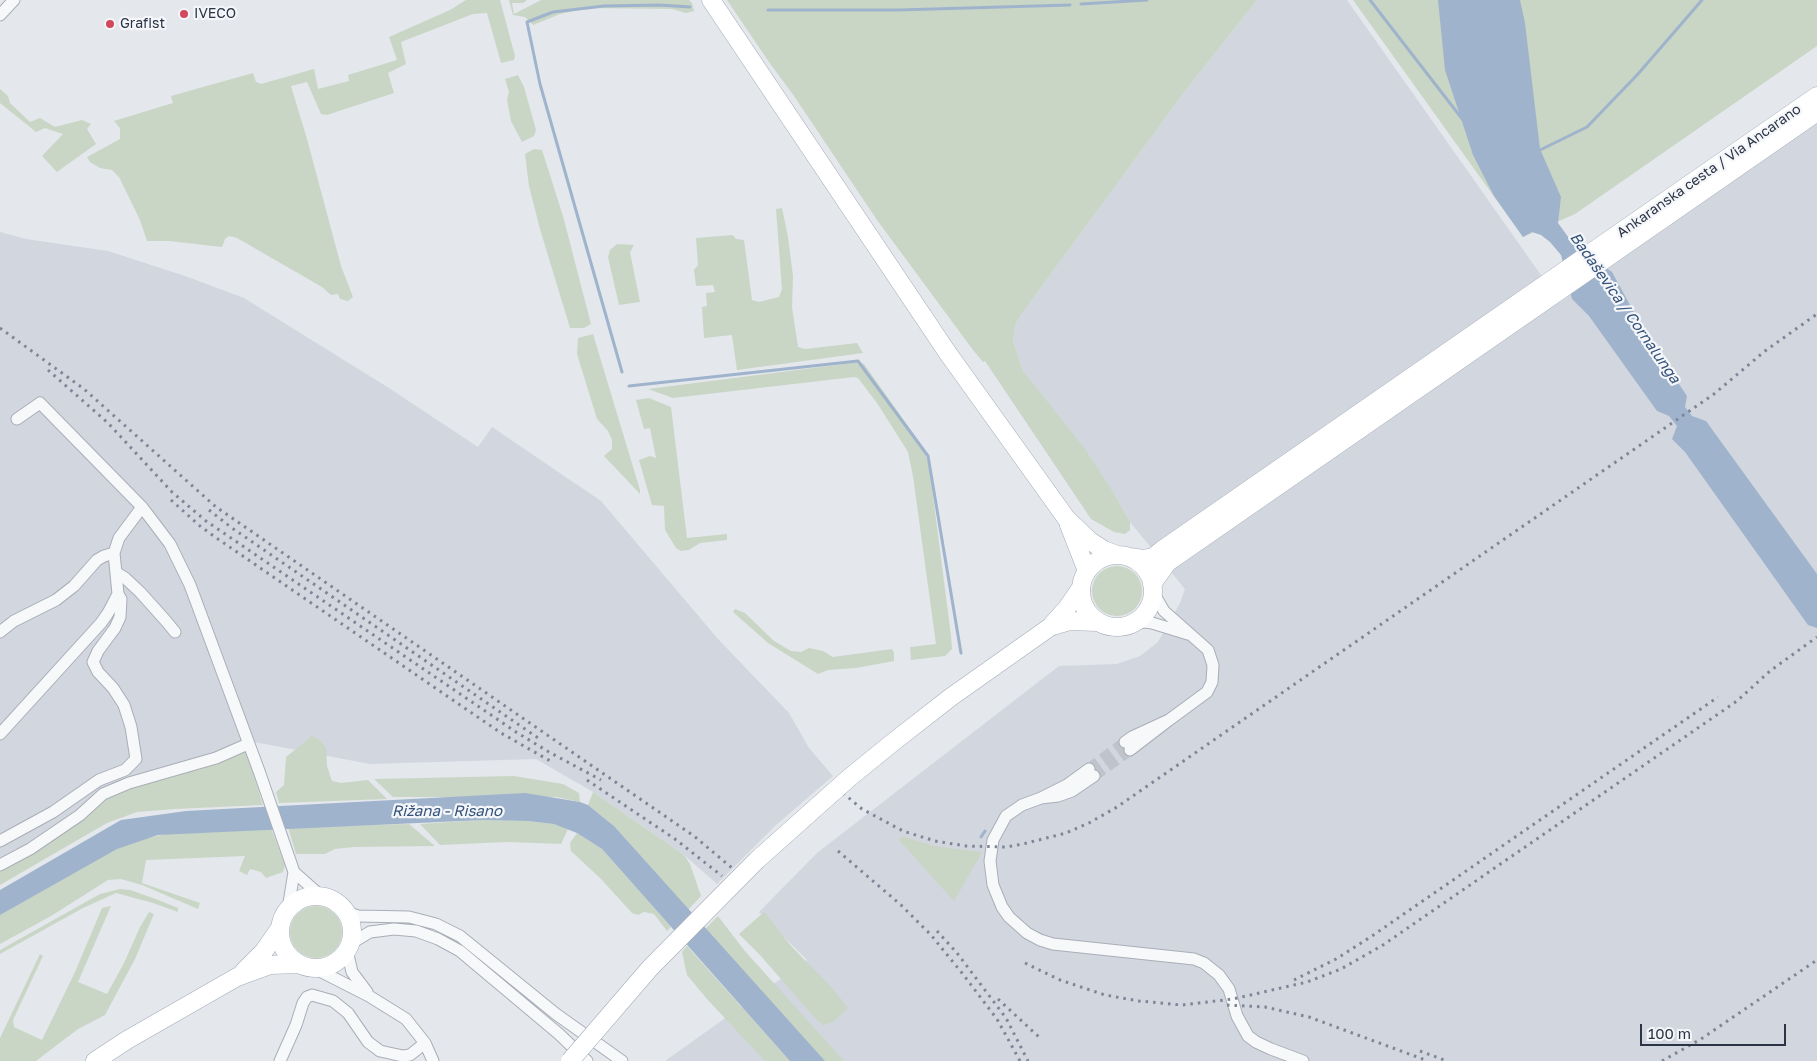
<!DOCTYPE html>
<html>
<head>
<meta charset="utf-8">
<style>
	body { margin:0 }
	#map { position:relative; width:1817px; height:1061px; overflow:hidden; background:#e4e7ec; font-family:"Golos Text",sans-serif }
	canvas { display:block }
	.scale { position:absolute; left:1640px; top:1024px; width:146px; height:22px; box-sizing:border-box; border:2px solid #2b3445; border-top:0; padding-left:6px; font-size:15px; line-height:18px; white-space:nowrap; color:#2b3445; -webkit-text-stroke:4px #f4f6f9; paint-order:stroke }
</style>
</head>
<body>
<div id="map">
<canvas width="1817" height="1061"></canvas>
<div class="scale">100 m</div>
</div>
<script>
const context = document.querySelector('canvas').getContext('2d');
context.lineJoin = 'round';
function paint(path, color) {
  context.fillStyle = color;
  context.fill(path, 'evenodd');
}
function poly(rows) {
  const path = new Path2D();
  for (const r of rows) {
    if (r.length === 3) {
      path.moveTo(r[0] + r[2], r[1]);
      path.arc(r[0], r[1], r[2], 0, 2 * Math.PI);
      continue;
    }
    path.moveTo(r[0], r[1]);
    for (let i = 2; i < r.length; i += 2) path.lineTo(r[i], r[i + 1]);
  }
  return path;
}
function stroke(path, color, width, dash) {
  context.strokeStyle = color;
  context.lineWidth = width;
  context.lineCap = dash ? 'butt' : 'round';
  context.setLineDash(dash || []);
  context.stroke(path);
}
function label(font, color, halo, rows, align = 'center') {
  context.font = font + ' "Golos Text",sans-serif';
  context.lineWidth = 4.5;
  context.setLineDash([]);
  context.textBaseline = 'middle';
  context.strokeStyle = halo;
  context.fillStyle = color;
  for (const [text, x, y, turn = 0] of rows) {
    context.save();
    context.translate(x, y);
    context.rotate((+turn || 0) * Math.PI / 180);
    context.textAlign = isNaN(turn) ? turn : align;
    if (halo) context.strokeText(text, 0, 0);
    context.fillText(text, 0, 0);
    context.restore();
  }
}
paint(poly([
	[1257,0,1347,0,1560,302,1817,121,1817,1061,665,1061,807,960,759,912,817,853,1059,666,1117,664,1140,656,1158,642,1180,603,1185,589,1130,522,1116,497,1023,371,1013,341,1015,326,1020,316,1185,91],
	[0,232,26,239,108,251,185,276,244,298,389,388,478,447,492,427,601,501,718,639,789,713,809,748,833,776,776,825,717,884,684,855,593,792,536,759,370,764,249,741,0,861]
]), '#d2d6de');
paint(poly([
	[466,0,500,0,515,56,514,60,501,63,487,13,473,14,401,42,406,64,388,73,394,93,327,115,321,114,307,82,291,86,307,139,341,266,353,297,348,301,340,299,338,294,331,295,322,287,237,238,229,236,225,239,222,247,169,241,147,241,140,220,119,177,112,170,100,168,90,162,87,157,120,139,120,128,114,121,173,103,171,96,253,73,256,82,261,84,314,69,318,89,349,81,348,75,397,60,389,37,450,10],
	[509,0,527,0,523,3,512,3,514,14,541,0,689,0,692,3,694,11,686,13,672,9,588,8,560,14,533,25,525,17,513,15],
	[727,0,1257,0,1185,91,1020,316,1015,326,1013,341,1023,371,1085,449,1116,497,1130,522,1130,530,1125,534,1114,532,1091,519,985,361,983,362,973,350,877,220,794,96,769,62],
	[1353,0,1817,0,1817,46,1575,214,1523,237],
	[518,75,524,87,536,130,534,136,522,142,511,121,507,100,509,92,505,79],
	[0,89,8,96,10,103,30,122,40,118,55,127,82,120,91,124,87,129,96,144,57,172,42,156,63,134,45,128,36,132,0,103],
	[534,149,542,150,563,216,591,324,584,328,570,328,540,229,529,186,525,154],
	[782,208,788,237,793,276,792,307,798,347,805,349,857,343,863,353,737,370,732,335,704,338,702,307,707,306,706,293,715,292,713,285,696,286,694,270,698,265,696,238,733,235,736,239,744,240,752,300,759,302,779,297,782,289,776,209],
	[617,244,634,245,630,252,640,302,619,305,608,257,610,250],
	[593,334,640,490,640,494,604,456,612,449,612,440,608,431,597,419,577,354,578,338],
	[860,362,864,364,920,443,925,452,930,472,951,636,952,649,945,656,911,660,910,647,936,644,913,476,908,452,877,403,858,378,854,377,673,398,648,389],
	[649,398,671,407,687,538,727,534,727,540,700,543,689,550,681,551,676,548,665,530,664,506,652,505,639,460,650,456,656,458,650,428,644,429,636,400],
	[1117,591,25],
	[735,609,745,613,774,641,791,651,801,652,809,648,823,651,833,657,892,649,894,653,894,661,856,668,828,670,818,674,768,643,733,612],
	[312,736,320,740,326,748,327,766,332,781,341,783,368,780,387,799,279,803,276,792,284,785,286,757],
	[244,749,248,756,263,805,174,809,137,812,107,823,0,885,0,867,104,797,162,778,200,769,215,763],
	[514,776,563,784,579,793,580,802,556,797,393,797,374,779],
	[593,792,684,855,690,864,701,896,688,910,614,826,588,805],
	[483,820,528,821,555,824,568,829,561,844,508,842,440,845,420,824],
	[409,824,435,846,354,847,335,849,325,854,296,854,288,827],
	[271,828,285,865,283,872,266,878,261,872,250,869,247,875,239,871,245,856,146,860,142,883,200,903,198,909,142,885,121,879,108,880,51,916,0,944,0,913,67,872,131,842,183,830],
	[577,833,602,849,671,927,667,931,654,914,644,912,638,915,632,913,601,879,571,851,570,843],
	[902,836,934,846,982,852,954,901,899,840],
	[120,889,130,890,153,898,178,908,178,912,153,903,116,893,83,908,0,954,0,950,100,894],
	[111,906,78,982,107,994,124,963,140,927,149,912,154,914,135,959,105,1015,78,1029,36,1061,0,1061,0,1038,40,954,43,956,13,1020,14,1027,42,1040,75,972,102,908],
	[316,932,26],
	[764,912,792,947,832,988,848,1008,833,1022,823,1025,815,1018,760,955,739,934],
	[718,916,744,950,844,1061,825,1061,705,929],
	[687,946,779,1049,790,1061,765,1061,707,999,687,975,682,952]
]), '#c9d6c5');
paint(poly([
	[1438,0,1520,0,1525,23,1540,149,1561,197,1558,223,1574,245,1612,272,1649,340,1687,396,1685,407,1692,416,1706,421,1817,574,1817,628,1808,625,1685,452,1672,439,1677,426,1669,416,1657,411,1589,316,1572,299,1561,255,1550,242,1541,235,1532,232,1523,237,1494,196,1473,155,1445,70],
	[525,793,580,802,588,805,614,826,825,1061,790,1061,602,849,577,833,554,824,528,821,483,820,158,835,117,849,0,915,0,890,121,820,186,811]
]), '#9fb4cc');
stroke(poly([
	[1370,0,1463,120],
	[1081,4,1147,0],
	[768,10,898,10,1070,5],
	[1538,151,1587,127,1638,74,1702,0],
	[622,372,540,84,527,22,553,12,604,6,659,5,690,7],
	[629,386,858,361,928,456,961,653],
	[981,837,985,831]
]), '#9fb4cc', 3);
stroke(poly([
	[1089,769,1125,742],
	[1094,776,1130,750]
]), '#bfc3cb', 11, [11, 5.5]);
const street = poly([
	[0,15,14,0],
	[17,419,40,403,142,507,170,544,190,585,259,771,294,872,321,896],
	[117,573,125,578,140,592,166,621,175,632],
	[1153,592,1164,611,1208,650,1213,665,1212,682,1207,692,1169,720],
	[1134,623,1145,622,1152,623,1188,634],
	[0,632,14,621,56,600,74,586,97,560,104,556,114,553],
	[0,734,101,623,108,613,118,594],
	[1125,742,1132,737,1169,720,1130,750],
	[1089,769,1067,785,1041,798,1058,796,1072,791,1094,776],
	[1041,798,1022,805,1006,816,993,840,990,861,993,885,1002,907,1009,917,1027,933,1040,940,1053,944,1194,959,1204,963,1219,975,1229,989,1237,1016,1248,1036,1256,1042,1271,1049,1303,1061],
	[0,841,53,812,99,780,125,770,136,759,131,727,124,705,113,688,98,672,93,662,98,651,115,628,120,617,121,599,118,594,114,553,119,538,142,507],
	[0,865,30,849,80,815,103,794,129,783,216,758,248,744],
	[288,909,294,872],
	[346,912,358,916,409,917,436,924,460,936,556,1014,622,1061],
	[350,944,370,932,394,929,416,931,438,939,460,951,559,1034,587,1061],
	[347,950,352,972,367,992],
	[314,968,369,996,406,1019,425,1043,433,1061],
	[280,1061,296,1025,303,1003,307,997,312,995,333,1001,348,1013,368,1042,380,1051,403,1056,410,1055,425,1043]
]);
const primary = poly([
	[711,0,947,352,1066,518,1090,541,1104,550,1117,555],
	[1069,525,1087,571],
	[1117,591,36],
	[1129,557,1143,559,1153,557,1162,550,1817,96],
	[1152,584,1168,562,1817,112],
	[1050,627,1067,608,1080,589],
	[1050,627,1070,621,1097,622],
	[316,932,36],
	[243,972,264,951,280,928],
	[95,1061,127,1040,237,977,270,965,299,964]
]);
stroke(street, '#a9aeb7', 13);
stroke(primary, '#a3abb8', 19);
stroke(street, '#f7f8fa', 11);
stroke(primary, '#fff', 18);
stroke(poly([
	[0,328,84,389,216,507,694,836,732,868],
	[48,370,108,423,172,492,206,521,516,732,549,752,601,780],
	[171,500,200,526,215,537,501,733,552,762],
	[209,510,232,528,541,740],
	[587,780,675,839,722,876],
	[843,793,862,809,903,831,935,841,966,846,1006,847,1023,844,1066,833,1089,823,1117,807,1714,394,1765,351,1817,314],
	[838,851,901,905,931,935,962,973,997,1019,1020,1061],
	[937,931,957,953,1006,1018,1028,1061],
	[1025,963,1060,980,1105,995,1139,1001,1182,1005,1233,999,1307,982,1341,969,1383,945,1737,701,1770,671,1817,637],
	[1294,980,1336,959,1372,936,1718,697],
	[998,999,1040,1038],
	[1227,1005,1265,1007,1309,1017,1428,1061],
	[1420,1051,1447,1061],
	[1662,1061,1701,1039,1817,960]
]), '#7d8696', 3, [2.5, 5]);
const primaryBridge = poly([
	[570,1061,650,968,757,860,849,778,892,743,951,697,1050,627]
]);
stroke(primaryBridge, '#a3abb8', 19, []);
stroke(primaryBridge, '#fff', 18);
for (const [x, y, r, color] of [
	[184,14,5,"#d1495b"],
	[110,24,5,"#d1495b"]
]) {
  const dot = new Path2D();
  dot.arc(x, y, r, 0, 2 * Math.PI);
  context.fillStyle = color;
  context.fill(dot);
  stroke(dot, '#f4f6f9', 2);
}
label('14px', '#2b3445', '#f4f6f9', [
	["IVECO",194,14],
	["Grafist",120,24]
], 'left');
label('14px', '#2b3445', '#f4f6f9', [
	["Ankaranska cesta / Via Ancarano",1709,171,-35]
]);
label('italic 15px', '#34527a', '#f4f6f9', [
	["Badaševica / Cornalunga",1625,308,55],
	["Rižana - Risano",447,811]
]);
</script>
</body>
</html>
